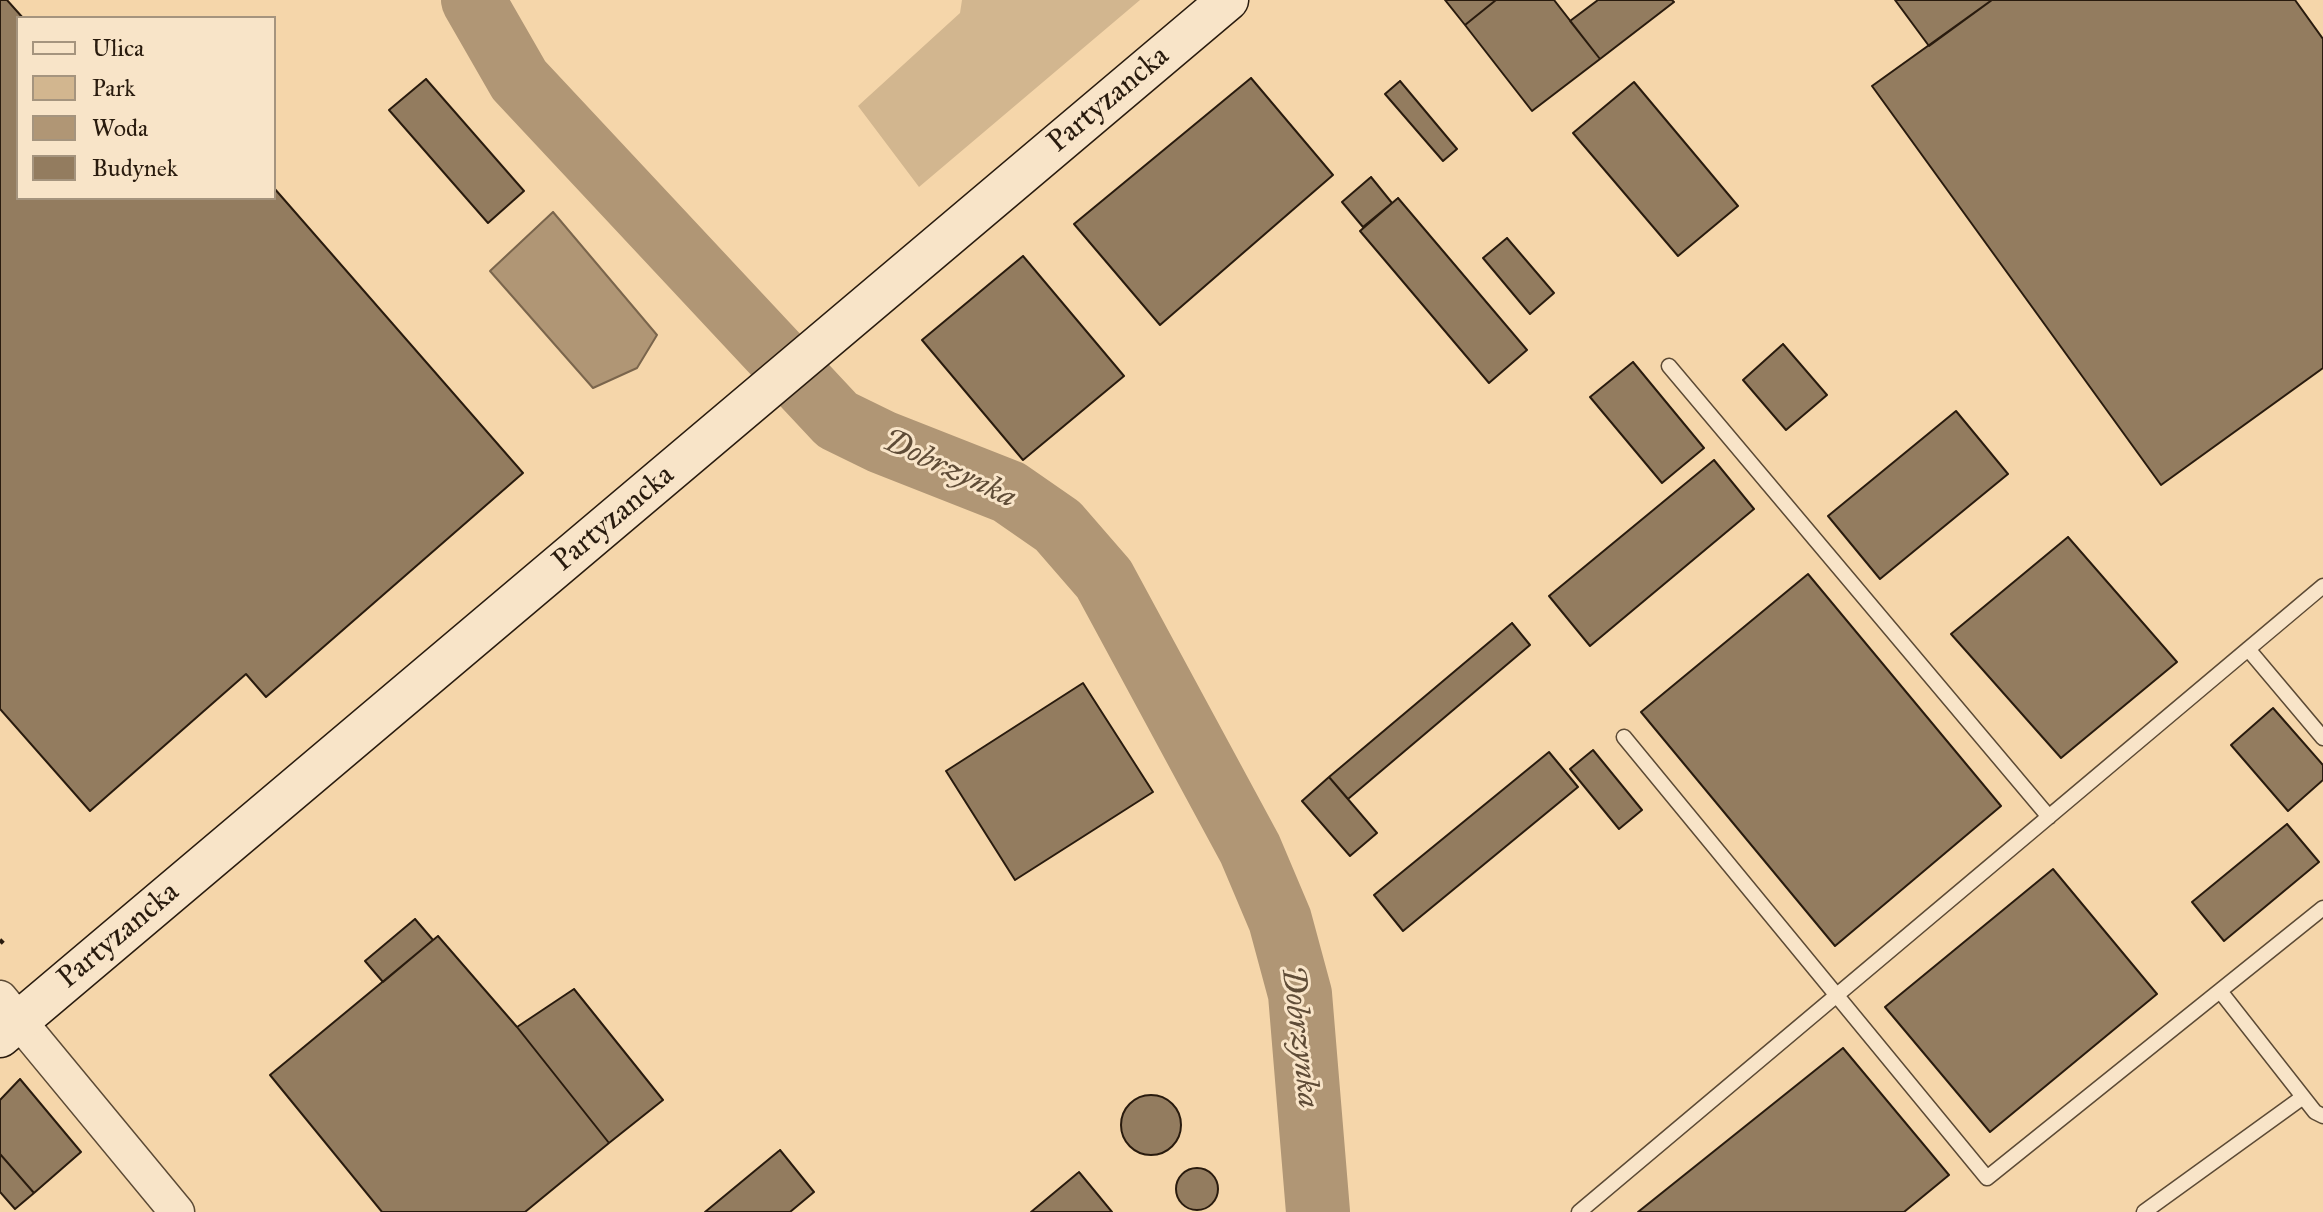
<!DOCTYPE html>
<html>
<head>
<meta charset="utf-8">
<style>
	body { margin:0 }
	#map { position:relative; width:2323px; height:1212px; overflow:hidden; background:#f5d6aa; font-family:"IM FELL Great Primer",serif }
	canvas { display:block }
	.legend { position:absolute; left:16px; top:16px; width:260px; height:184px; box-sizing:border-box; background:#f8e4c8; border:2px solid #a5947e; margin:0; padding:10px 14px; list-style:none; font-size:24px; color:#291b0e }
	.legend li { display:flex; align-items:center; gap:16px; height:40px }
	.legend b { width:40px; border:2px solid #a5947e }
</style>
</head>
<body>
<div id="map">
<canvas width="2323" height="1212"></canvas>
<ul class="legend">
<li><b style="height:10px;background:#f8e4c8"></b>Ulica</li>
<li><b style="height:22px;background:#d2b68f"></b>Park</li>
<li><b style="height:22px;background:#b09675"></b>Woda</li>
<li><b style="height:22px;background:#937c5f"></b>Budynek</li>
</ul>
</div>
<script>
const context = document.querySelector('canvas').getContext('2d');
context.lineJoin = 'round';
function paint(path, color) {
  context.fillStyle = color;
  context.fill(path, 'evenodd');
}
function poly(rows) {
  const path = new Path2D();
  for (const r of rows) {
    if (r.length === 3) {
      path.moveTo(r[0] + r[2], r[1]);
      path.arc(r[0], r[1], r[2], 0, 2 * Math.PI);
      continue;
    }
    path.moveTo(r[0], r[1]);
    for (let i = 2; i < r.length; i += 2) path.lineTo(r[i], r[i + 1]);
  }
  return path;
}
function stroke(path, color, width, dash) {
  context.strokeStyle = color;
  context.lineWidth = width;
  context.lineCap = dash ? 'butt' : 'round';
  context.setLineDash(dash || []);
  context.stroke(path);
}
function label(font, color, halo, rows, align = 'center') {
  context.font = font + ' "IM FELL Great Primer",serif';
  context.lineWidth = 6;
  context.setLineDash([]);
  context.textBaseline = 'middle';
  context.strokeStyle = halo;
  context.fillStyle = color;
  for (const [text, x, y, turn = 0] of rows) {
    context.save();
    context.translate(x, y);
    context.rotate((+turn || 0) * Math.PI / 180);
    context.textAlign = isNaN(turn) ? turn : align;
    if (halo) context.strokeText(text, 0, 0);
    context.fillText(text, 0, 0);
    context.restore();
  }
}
paint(poly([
	[962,0,1140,0,919,187,858,106,960,13]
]), '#d2b68f');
const water = poly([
	[553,212,657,335,637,368,593,388,490,271,553,212]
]);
paint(water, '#b09675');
stroke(water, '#7a654c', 2);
stroke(poly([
	[473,0,519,80,837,420,882,442,1009,492,1058,526,1104,579,1250,849,1280,920,1300,994,1318,1212]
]), '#b09675', 64);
const building = poly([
	[0,0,7,0,23,18,18,18,18,198,274,198,274,188,523,473,266,697,246,674,90,811,0,709,0,0],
	[1445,0,1496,0,1465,25,1445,0],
	[1496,0,1554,0,1600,59,1532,111,1465,25,1496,0],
	[1598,0,1672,0,1674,2,1600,59,1570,21,1598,0],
	[1895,0,1992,0,1929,46,1895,0],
	[1992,0,2295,0,2323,39,2323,368,2161,485,1872,86,1992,0],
	[1251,78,1333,175,1160,325,1074,224,1251,78],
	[426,79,524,191,488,223,389,110,426,79],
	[1400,81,1457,149,1443,161,1385,94,1400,81],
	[1634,82,1738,206,1678,256,1573,133,1634,82],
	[1371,177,1392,203,1363,227,1342,202,1371,177],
	[1398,198,1527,350,1489,383,1360,231,1398,198],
	[1507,238,1554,293,1530,314,1483,258,1507,238],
	[1023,256,1124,376,1023,460,922,340,1023,256],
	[1783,344,1827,395,1786,430,1743,380,1783,344],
	[1633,362,1704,448,1662,483,1590,397,1633,362],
	[1956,411,2008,474,1880,579,1828,516,1956,411],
	[1714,460,1754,509,1590,646,1549,596,1714,460],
	[2068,537,2177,662,2061,758,1951,634,2068,537],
	[1808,574,2001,806,1835,946,1641,712,1808,574],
	[1512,623,1530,645,1348,799,1329,777,1512,623],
	[1083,683,1153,792,1015,880,946,771,1083,683],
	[2273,708,2323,765,2323,780,2288,811,2231,745,2273,708],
	[1593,750,1642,810,1619,829,1570,769,1593,750],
	[1549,752,1578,787,1403,931,1374,895,1549,752],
	[1329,777,1377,833,1350,856,1302,801,1329,777],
	[2287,824,2319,862,2224,941,2192,902,2287,824],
	[2053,869,2157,994,1990,1132,1885,1007,2053,869],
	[415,919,433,940,383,982,365,961,415,919],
	[438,936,517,1027,609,1143,525,1212,382,1212,270,1075,438,936],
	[574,989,663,1100,609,1143,517,1027,574,989],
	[1843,1048,1949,1175,1904,1212,1638,1212,1843,1048],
	[20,1079,81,1152,34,1193,0,1154,0,1100,20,1079],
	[1151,1125,30],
	[780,1150,814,1192,790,1212,705,1212,780,1150],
	[0,1154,34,1193,15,1209,0,1192,0,1154],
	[1197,1189,21],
	[1079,1172,1112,1212,1031,1212,1079,1172]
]);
paint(building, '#937c5f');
stroke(building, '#291b0e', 2);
const service = poly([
	[1669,366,2049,817],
	[2248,649,2323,738],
	[1624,737,1987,1178,2323,908],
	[2220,991,2315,1112,2323,1116],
	[1579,1212,2323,586],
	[2144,1212,2303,1097]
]);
const tertiary = poly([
	[0,998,177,1212]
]);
const secondary = poly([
	[0,1037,1228,0]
]);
stroke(service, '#5c4a35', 17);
stroke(tertiary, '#5c4a35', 37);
stroke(secondary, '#291b0e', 43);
stroke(poly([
	[0,943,3,940]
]), '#291b0e', 5, [6, 4]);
stroke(service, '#f8e4c8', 14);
stroke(tertiary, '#f8e4c8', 34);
stroke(secondary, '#f8e4c8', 40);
label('30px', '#291b0e', '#f8e4c8', [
	["Partyzancka",1109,100,-40],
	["Partyzancka",614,519,-40],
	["Partyzancka",119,936,-40]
]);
label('italic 32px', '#5f4c37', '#f8e4c8', [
	["Dobrzynka",949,470,25],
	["Dobrzynka",1299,1037,83]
]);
</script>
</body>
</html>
